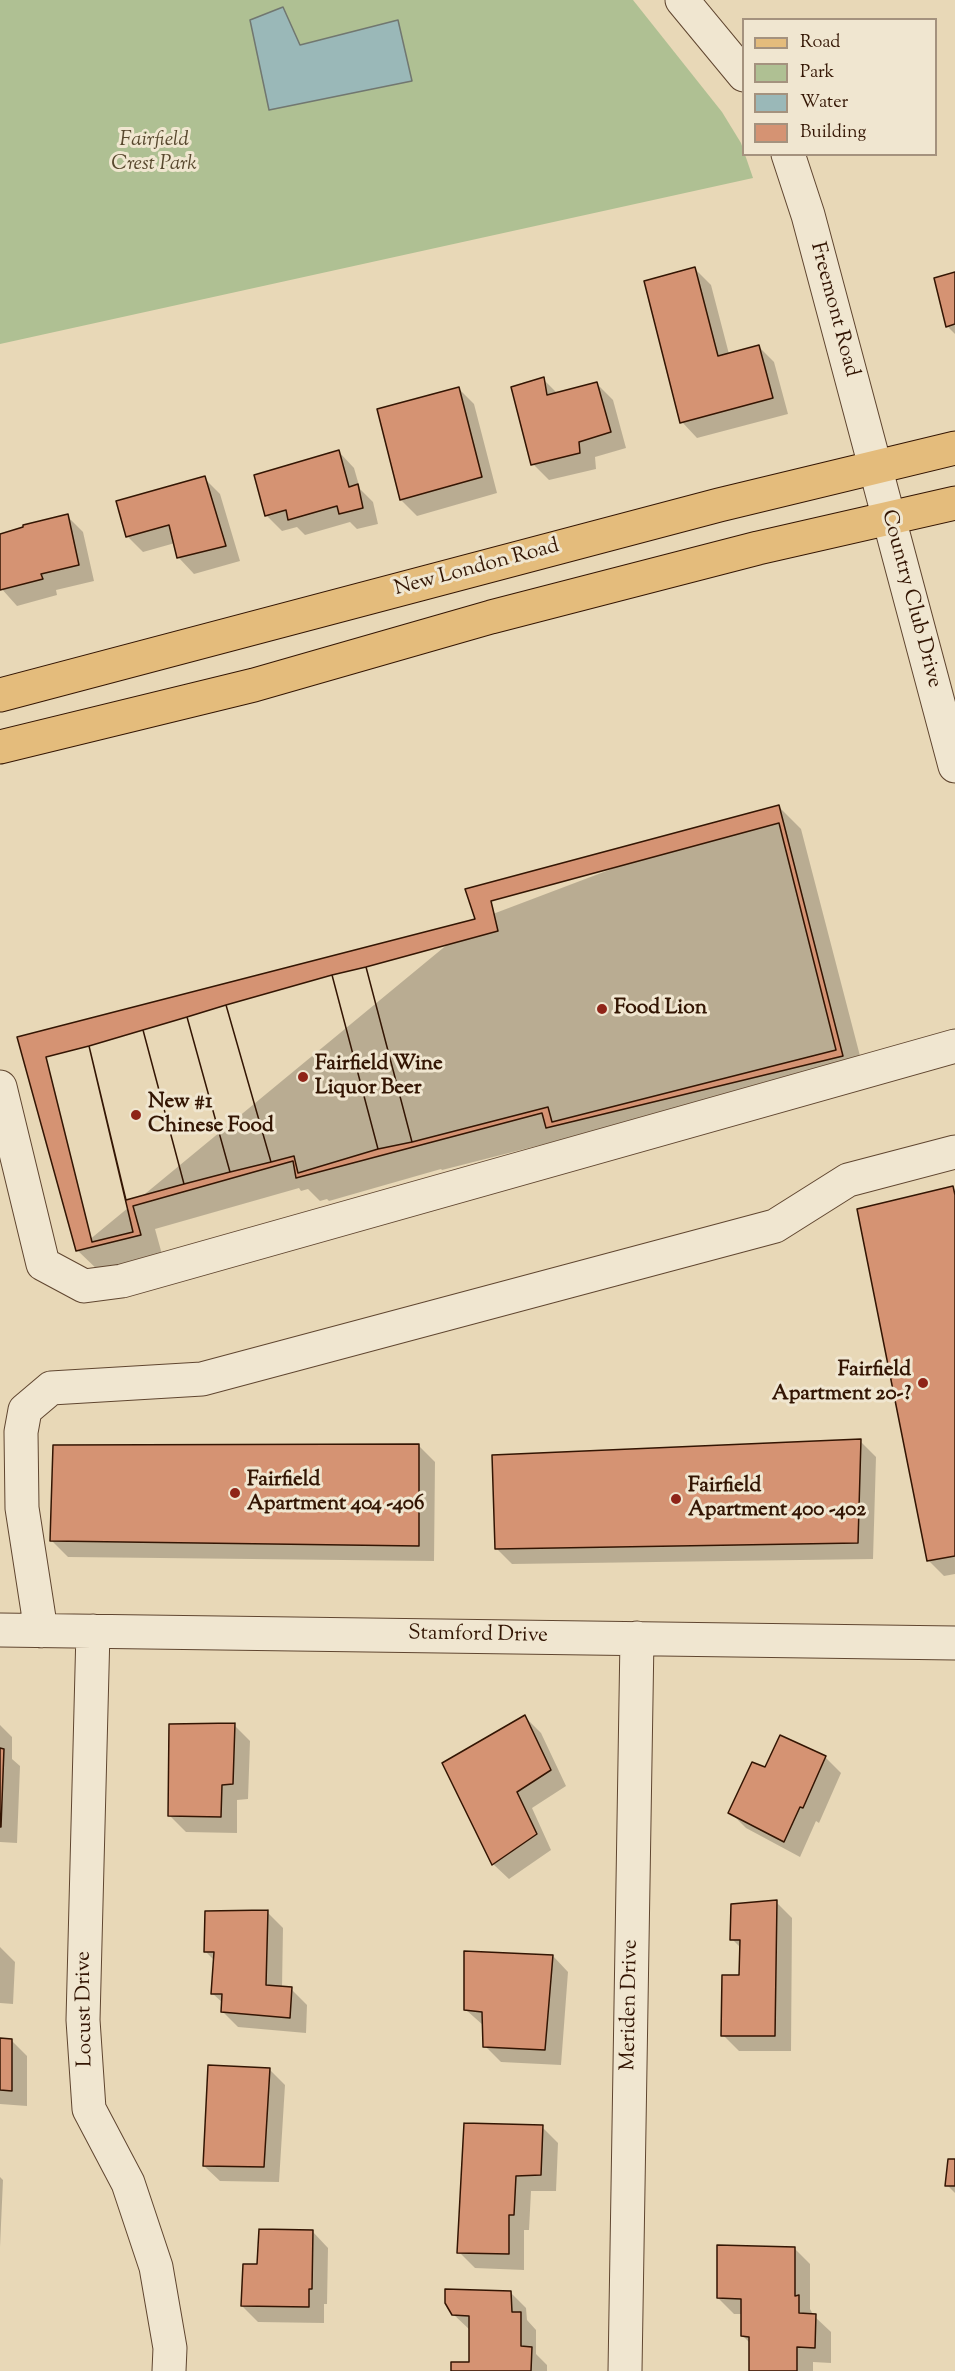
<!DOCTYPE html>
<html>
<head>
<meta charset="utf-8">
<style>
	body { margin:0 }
	#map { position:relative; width:955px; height:2371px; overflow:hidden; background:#e8d8b7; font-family:"Sorts Mill Goudy",serif }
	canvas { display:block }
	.legend { position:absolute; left:742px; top:18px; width:195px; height:138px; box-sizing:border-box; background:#f0e6d0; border:2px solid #a4927e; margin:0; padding:8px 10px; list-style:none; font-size:18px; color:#331503 }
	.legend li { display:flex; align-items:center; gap:12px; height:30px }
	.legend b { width:30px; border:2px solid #a4927e }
</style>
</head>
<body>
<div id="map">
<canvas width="955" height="2371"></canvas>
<ul class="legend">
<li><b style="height:8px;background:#e4bc7c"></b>Road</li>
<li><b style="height:16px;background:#afc093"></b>Park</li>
<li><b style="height:16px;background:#9ab8b8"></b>Water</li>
<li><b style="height:16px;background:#d59373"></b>Building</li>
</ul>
</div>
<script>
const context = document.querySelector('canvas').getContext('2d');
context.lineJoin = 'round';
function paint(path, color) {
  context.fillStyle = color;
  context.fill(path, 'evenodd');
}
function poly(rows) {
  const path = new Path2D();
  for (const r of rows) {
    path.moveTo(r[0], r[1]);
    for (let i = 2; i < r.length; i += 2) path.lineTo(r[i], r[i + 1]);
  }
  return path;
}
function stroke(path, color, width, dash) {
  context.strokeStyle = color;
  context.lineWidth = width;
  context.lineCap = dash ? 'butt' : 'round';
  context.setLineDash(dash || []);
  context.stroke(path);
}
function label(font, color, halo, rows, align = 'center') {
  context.font = font + ' "Sorts Mill Goudy",serif';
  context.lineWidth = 6;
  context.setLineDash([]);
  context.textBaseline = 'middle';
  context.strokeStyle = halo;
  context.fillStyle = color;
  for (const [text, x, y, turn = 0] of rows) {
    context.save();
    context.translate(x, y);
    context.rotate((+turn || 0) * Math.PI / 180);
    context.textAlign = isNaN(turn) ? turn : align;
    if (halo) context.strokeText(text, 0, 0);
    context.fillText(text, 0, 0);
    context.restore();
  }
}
paint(poly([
	[0,0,633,0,722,112,741,143,753,178,0,344]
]), '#afc093');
const water = poly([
	[283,7,300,45,398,20,412,81,269,110,250,20,283,7]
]);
paint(water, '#9ab8b8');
stroke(water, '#717770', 1.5);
paint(poly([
	[695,269,711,285,729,354,758,346,774,362,788,414,697,438,682,422],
	[955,274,955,334,947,326],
	[543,379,558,394,597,384,613,400,626,448,595,457,596,469,549,480,533,464],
	[458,388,474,404,497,493,417,516,401,500],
	[339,452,354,468,360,489,373,502,378,524,357,529,350,522,305,535,297,527,282,531,266,515],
	[204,478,220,494,240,561,194,574,179,558,175,543,143,552,127,536],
	[67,516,83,532,94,581,56,590,57,595,17,606,0,587,0,536],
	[778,806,801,829,866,1079,571,1150,560,1140,442,1170,441,1169,329,1201,327,1199,320,1201,308,1189,301,1191,299,1188,155,1229,163,1258,101,1273,77,1250,477,920],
	[953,1188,955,1190,955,1574,944,1576,928,1560],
	[860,1441,876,1457,873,1559,512,1564,496,1548],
	[419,1446,435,1462,434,1561,68,1557,52,1541],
	[525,1717,541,1733,566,1786,532,1808,551,1850,509,1879,493,1864],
	[0,1725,12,1737,12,1759,20,1766,17,1843,0,1842],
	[234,1725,250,1741,248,1799,237,1800,237,1833,186,1832,170,1816],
	[825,1757,841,1773,819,1823,816,1821,800,1857,746,1828,730,1812,765,1769],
	[776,1902,792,1918,791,2051,739,2051,723,2035,741,1976,741,1948,732,1939],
	[267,1912,283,1928,282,1988,291,1989,307,2005,306,2033,238,2027,222,2011,223,2003,213,1994,215,1961,206,1952],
	[0,1947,15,1962,13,2004,0,2003],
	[553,1956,568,1972,561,2065,501,2062,485,2046,484,2026,465,2009],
	[0,2040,11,2040,27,2056,27,2106,0,2104,0,2112],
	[269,2069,285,2085,279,2182,220,2181,204,2166],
	[542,2127,558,2143,556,2191,531,2191,529,2230,524,2230,524,2270,475,2268,459,2252],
	[955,2160,955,2193,947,2185],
	[0,2177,3,2180,0,2247],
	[313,2232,328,2248,327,2304,324,2304,324,2323,258,2322,242,2306,258,2265],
	[794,2248,810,2264,810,2309,814,2316,831,2332,831,2363,813,2362,813,2371,750,2371,750,2343,743,2336,743,2314,734,2314,718,2298],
	[510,2292,526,2308,527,2320,536,2330,536,2354,547,2365,547,2371,452,2371,470,2364,471,2331,453,2314]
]), '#0003');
const building = poly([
	[695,267,718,356,759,345,773,398,680,423,644,281,695,267],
	[955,272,955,324,946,327,934,278,955,272],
	[544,377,547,395,597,382,611,432,579,442,580,453,531,465,511,387,544,377],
	[459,387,482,477,400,500,377,409,459,387],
	[339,450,349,487,358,484,363,508,339,514,337,506,288,520,286,510,265,516,254,475,339,450],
	[205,476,226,546,177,558,169,525,126,537,116,501,205,476],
	[68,514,79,565,41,574,43,579,0,590,0,534,23,527,23,525,68,514],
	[779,805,843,1056,546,1128,542,1113,296,1178,293,1161,133,1206,141,1235,76,1251,17,1037,475,919,465,889,779,805],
	[779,823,836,1050,552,1122,548,1107,412,1142,366,967,498,931,491,901,779,823],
	[366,967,412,1142,378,1149,332,975,366,967],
	[332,975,378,1149,298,1173,294,1156,271,1162,226,1005,332,975],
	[226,1005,271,1162,230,1172,187,1017,226,1005],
	[187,1017,230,1172,184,1184,143,1030,187,1017],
	[143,1030,184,1184,126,1200,89,1046,143,1030],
	[89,1046,133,1232,92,1242,46,1057,89,1046],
	[953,1186,955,1195,955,1556,927,1561,857,1209,953,1186],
	[861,1439,858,1543,495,1549,492,1455,861,1439],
	[419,1444,419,1546,50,1541,53,1445,419,1444],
	[525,1715,551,1770,517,1792,537,1834,492,1865,442,1763,525,1715],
	[235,1723,233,1784,222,1785,221,1817,168,1816,169,1724,235,1723],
	[780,1735,826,1756,803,1808,800,1807,784,1842,728,1813,752,1762,765,1767,780,1735],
	[0,1748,4,1749,1,1827,0,1827,0,1748],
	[777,1900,775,2036,721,2036,722,1975,739,1975,740,1940,730,1940,731,1904,777,1900],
	[268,1910,266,1985,292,1987,290,2018,221,2012,222,1994,211,1994,214,1952,204,1952,205,1911,268,1910],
	[464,1951,553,1955,545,2050,483,2047,482,2012,464,2010,464,1951],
	[0,2038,12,2039,12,2091,0,2090,0,2038],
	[208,2065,270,2068,264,2167,203,2166,208,2065],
	[464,2123,543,2125,541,2175,516,2176,514,2215,509,2215,509,2254,457,2253,464,2123],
	[948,2159,955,2159,955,2186,945,2186,948,2159],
	[259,2229,313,2230,312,2289,309,2289,309,2307,241,2306,243,2264,257,2264,259,2229],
	[717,2245,795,2247,795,2296,799,2295,799,2313,816,2314,815,2348,797,2347,797,2371,749,2371,749,2337,741,2336,741,2299,717,2298,717,2245],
	[445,2289,511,2291,512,2312,521,2312,521,2346,532,2347,531,2371,451,2371,451,2362,469,2362,469,2316,452,2315,445,2303,445,2289]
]);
paint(building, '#d59373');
stroke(building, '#331503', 1.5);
const minor = poly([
	[682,0,744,75],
	[788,154,808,215,955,766],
	[0,1087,43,1264,84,1286,122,1281,955,1046],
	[0,1630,955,1643],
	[41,1631,22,1508,21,1432,25,1410,51,1388,202,1379,775,1226,848,1180,955,1152],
	[93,1631,83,2020,89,2109,128,2183,156,2267,170,2348,169,2371],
	[625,2371,637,1638]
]);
const major = poly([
	[0,695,719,505,955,448],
	[0,747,254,685,491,617,758,548,955,503]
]);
stroke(minor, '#604630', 35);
stroke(major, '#331503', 35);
stroke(minor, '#f0e6d0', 33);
stroke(major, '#e4bc7c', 33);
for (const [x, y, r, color] of [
	[602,1009,6,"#8f2418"],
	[303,1077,6,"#8f2418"],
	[136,1115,6,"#8f2418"],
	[923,1383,6,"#8f2418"],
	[235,1493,6,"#8f2418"],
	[676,1499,6,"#8f2418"]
]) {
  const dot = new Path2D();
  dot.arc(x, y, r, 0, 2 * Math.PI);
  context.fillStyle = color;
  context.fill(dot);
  stroke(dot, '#f0e6d0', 2);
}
label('italic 21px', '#58482e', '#f0e6d0', [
	["Fairfield",154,141],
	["Crest Park",154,165]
]);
label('21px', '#331503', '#f0e6d0', [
	["Freemont Road",833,310,75],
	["New London Road",477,569,-15],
	["Country Club Drive",910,599,75],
	["Stamford Drive",478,1636,1],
	["Meriden Drive",631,2005,-89],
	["Locust Drive",86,2009,-91]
]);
label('bold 21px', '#331503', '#f0e6d0', [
	["Food Lion",614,1009],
	["Fairfield Wine",315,1065],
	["Liquor Beer",315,1089],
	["New #1",148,1103],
	["Chinese Food",148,1127],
	["Fairfield",911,1371,"right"],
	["Apartment 20-?",911,1395,"right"],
	["Fairfield",247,1481],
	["Apartment 404 -406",247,1505],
	["Fairfield",688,1487],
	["Apartment 400 -402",688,1511]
], 'left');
</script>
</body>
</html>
